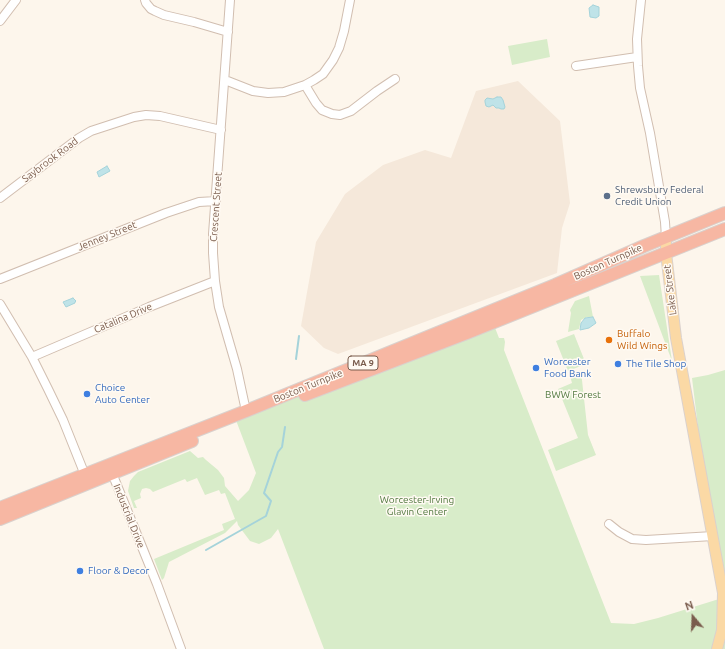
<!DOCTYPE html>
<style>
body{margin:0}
#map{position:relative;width:725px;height:649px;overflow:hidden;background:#fdf6ec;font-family:Ubuntu,sans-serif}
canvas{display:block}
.north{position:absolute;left:673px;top:597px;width:40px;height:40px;-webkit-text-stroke:3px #fffaf3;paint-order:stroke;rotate:341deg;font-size:11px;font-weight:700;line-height:16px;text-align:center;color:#7a5c4d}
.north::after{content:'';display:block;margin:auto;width:14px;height:18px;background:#7a5c4d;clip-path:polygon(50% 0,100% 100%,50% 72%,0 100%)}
</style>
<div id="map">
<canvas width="725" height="649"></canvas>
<div class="north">N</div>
</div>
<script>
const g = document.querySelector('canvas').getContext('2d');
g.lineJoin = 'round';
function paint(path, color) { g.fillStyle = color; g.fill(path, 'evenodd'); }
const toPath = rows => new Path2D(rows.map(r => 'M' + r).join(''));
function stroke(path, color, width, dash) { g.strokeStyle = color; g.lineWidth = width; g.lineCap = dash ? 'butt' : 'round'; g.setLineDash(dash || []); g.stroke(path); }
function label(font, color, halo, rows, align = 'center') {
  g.font = font + ' Ubuntu,sans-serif'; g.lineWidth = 3; g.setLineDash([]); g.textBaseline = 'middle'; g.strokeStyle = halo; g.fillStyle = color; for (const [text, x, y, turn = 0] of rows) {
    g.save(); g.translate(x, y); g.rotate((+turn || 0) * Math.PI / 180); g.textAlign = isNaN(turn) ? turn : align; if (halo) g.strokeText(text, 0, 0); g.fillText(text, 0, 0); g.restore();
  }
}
paint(toPath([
 [518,81,560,121,570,203,562,228,557,273,338,354,324,348,301,326,316,242,345,194,383,165,425,150,451,158,476,91]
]), '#f5e8da');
paint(toPath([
 [547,39,550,57,512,65,508,46],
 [659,275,672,361,640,276],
 [589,296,593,317,587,317,581,320,579,329,568,332,571,313,570,310,575,301],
 [490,315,499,338,504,338,505,342,504,350,611,623,634,624,658,618,719,599,692,378,708,375,725,370,725,649,324,649,278,529,271,538,259,544,250,541,238,525,237,521,225,533,169,562,164,578,162,580,154,559,224,530,222,524,235,519,225,493,221,494,219,490,205,495,197,478,187,482,185,479,153,492,150,489,146,488,142,489,140,494,141,498,134,501,137,508,134,508,128,491,130,481,134,476,138,472,190,451,198,458,203,457,206,460,218,470,224,478,225,486,238,501,249,490,256,473,234,415],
 [574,334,586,364,568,371,556,341],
 [581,371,588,435,596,455,556,471,548,450,578,438,558,389,572,383,570,376]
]), '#d8ecc9');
const water = toPath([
 [593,5,599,7,599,16,596,18,590,17,589,8,593,5],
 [497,97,501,97,503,100,505,107,504,109,501,109,499,108,496,108,493,105,489,107,486,106,485,102,485,100,487,98,493,99,497,97],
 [107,166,110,171,99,177,97,172,107,166],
 [73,298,76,301,75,302,75,303,66,307,63,302,73,298],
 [593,317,596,323,589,328,580,330,581,323,585,318,593,317]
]);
paint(water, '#bfe3e8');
stroke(water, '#a5d3da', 1);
stroke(toPath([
 [296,359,299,336],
 [206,550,266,516,271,501,264,493,278,452,282,447,285,427]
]), '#a5d3da', 2);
const minor = toPath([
 [145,0,146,3,151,9,155,11,164,15,194,22,228,32],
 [230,0,213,234,213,253,215,281,219,307,237,369,246,411],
 [641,0,637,39,638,66,640,88,650,133,665,222,666,238],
 [0,21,16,0],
 [576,66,637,57],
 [225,80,253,91,268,93,284,92,305,85,314,80,323,74,333,60,339,48,344,31,350,0],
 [305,85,316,103,322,110,332,114,340,115,351,111,377,91,395,79],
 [0,198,79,138,91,131,134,117,146,115,160,116,221,130],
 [0,279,166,213,199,202,216,201],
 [0,304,32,357,48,389,63,420,85,475],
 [32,357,149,307,215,281],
 [112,473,157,584,181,649],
 [609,524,619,532,632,539,646,540,713,536]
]);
const major = toPath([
 [666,238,666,253,676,338,723,593,722,630,717,649]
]);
const highway = toPath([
 [305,395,467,333,725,229],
 [0,508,246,411,555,285,644,246,725,213],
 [0,519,192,441]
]);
stroke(minor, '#d1beb0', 10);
stroke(major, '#dad1cd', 12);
stroke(highway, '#dad1cd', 14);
stroke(minor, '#fff', 8);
stroke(major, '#fbd9a5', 10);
stroke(highway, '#f7b7a3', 12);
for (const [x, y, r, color] of [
 [607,196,4,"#5c6f8a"],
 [609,340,4,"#e8710a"],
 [618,364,4,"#3f7fe0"],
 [536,368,4,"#3f7fe0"],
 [87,394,4,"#3f7fe0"],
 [80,571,4,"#3f7fe0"]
]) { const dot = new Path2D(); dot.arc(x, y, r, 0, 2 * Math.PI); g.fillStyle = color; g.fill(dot); stroke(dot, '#fffaf3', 1.5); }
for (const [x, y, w] of [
 [363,363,30]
]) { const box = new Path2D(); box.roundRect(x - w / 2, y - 7, w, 14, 3); g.fillStyle = '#fffaf3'; g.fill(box); stroke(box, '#7a5c4d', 1); }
label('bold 9px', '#7a5c4d', null, [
 ["MA 9",363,363]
]);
label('10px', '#7a5c4d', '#fffaf3', [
 ["Saybrook Road",50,160,-37],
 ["Crescent Street",216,207,-86],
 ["Jenney Street",107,236,-22],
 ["Boston Turnpike",608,262,-24],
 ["Lake Street",670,290,-97],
 ["Catalina Drive",123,318,-23],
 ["Boston Turnpike",308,386,-22],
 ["Industrial Drive",129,516,68]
]);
label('10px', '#4e5e75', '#fffaf3', [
 ["Shrewsbury Federal",615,190],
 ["Credit Union",615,202]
], 'left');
label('10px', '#c56008', '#fffaf3', [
 ["Buffalo",617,334],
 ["Wild Wings",617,346]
], 'left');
label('10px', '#366cbe', '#fffaf3', [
 ["Worcester",544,362],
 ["Food Bank",544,374],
 ["The Tile Shop",626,364],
 ["Choice",95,388],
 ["Auto Center",95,400],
 ["Floor & Decor",88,571]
], 'left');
label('10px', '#537a41', '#fffaf3', [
 ["BWW Forest",573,395],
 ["Worcester-Irving",417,500],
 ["Glavin Center",417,512]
]);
</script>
